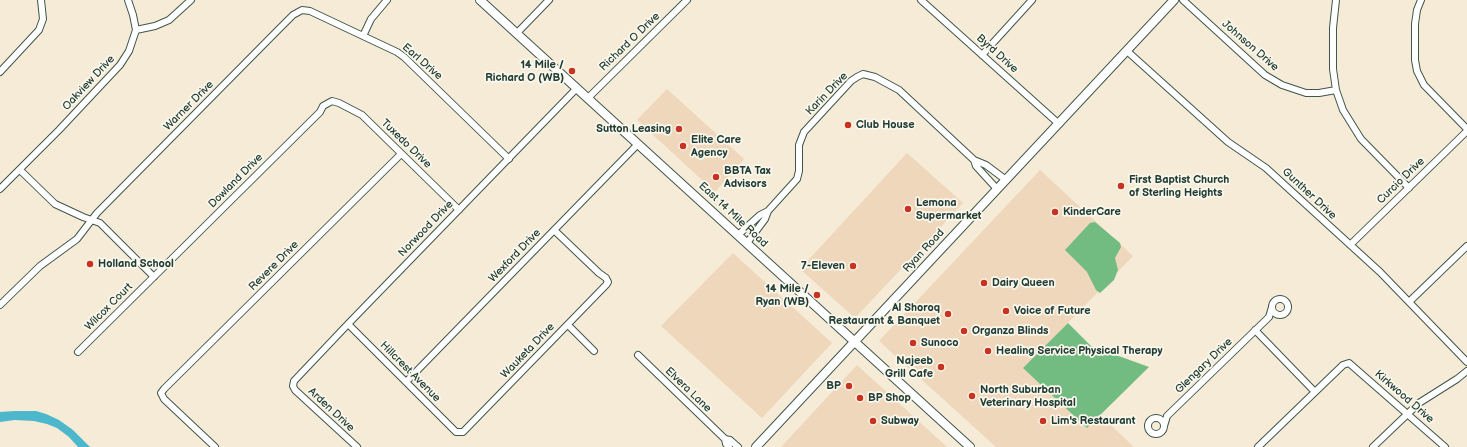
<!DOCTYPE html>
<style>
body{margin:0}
canvas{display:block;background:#f5ebd6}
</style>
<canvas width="1467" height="447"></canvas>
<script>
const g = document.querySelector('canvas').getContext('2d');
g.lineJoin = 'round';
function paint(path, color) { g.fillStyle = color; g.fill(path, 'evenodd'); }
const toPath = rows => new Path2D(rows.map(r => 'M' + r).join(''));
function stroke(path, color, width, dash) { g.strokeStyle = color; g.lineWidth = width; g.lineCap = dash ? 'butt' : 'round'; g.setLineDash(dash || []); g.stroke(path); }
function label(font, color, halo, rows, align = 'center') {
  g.font = font + ' "Balsamiq Sans",sans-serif'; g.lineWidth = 3.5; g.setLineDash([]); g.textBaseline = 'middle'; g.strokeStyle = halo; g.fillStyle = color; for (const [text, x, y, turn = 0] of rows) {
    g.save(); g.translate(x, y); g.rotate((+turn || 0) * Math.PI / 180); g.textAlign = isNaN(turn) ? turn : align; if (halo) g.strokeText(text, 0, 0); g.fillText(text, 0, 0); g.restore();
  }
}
paint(toPath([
 [667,89,744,159,715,192,637,120],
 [907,153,963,203,855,318,800,269],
 [1040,170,1133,256,1024,368,1087,428,1100,415,1134,447,996,447,879,341],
 [733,253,832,343,762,418,661,326],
 [857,365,947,447,781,447]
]), '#eed7bb');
paint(toPath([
 [1095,222,1120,243,1121,247,1115,258,1118,270,1114,280,1100,293,1096,290,1087,272,1065,250,1090,223],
 [1068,323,1091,346,1149,367,1087,428,1023,368]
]), '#72bc82');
paint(toPath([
 [15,411,36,411,46,414,59,420,73,430,90,447,78,447,69,437,57,428,47,424,34,421,15,420,0,422,0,412]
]), '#4db7cb');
const minor = toPath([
 [921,0,1059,124],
 [1183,0,1265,75,1282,85,1306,93,1319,93,1336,90],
 [1336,0,1333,28,1333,69,1336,90,1343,110,1361,139,1409,188],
 [1421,0,1417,10,1415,24,1415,60,1417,71,1424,85,1467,129],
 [136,30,155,26,169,20,191,0],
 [517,33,549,0],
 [363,36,371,19,387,0],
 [1127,51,1228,142,1266,168,1380,272,1467,362],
 [982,55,1032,0],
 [0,72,39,30,43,19,41,0],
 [588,98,687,0],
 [20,170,55,204,83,217,100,223,154,277],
 [0,189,59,130,120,65,129,51,136,30,133,15,128,0],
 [997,189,976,166,974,160,986,165,1006,180],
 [768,211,797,179,799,171,799,145,804,132,851,81,857,77,863,74,875,77,899,90,974,160],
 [738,235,760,215,768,211,765,219,747,243],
 [1350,245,1467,131],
 '1272 307a8 8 0 1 1 16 0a8 8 0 1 1-16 0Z',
 [1409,302,1467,246],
 [0,305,40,266,77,239,97,213,277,31,293,15,302,10,310,11,363,36,397,52,404,57,509,159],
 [348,324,456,432,463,432,606,285,608,282,606,278,599,273,554,230],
 [568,325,594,351],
 [1255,330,1315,392],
 [78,352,320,112,323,106,332,101,339,103,362,115,459,210],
 [638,355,725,439,726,444,729,447],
 [406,382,638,144],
 '1148 426a8 8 0 1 1 16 0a8 8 0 1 1-16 0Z',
 [1164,426,1167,416,1269,317,1272,307],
 [725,439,730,440,738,447],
 [215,447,164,399,161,393,164,389,401,154],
 [357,447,295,390,293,386,294,381,348,324,577,88],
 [1258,447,1343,365,1349,363,1445,447],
 [1373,447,1419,403,1457,379,1467,371]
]);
const major = toPath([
 [480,0,970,447],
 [756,447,1174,0]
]);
stroke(minor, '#3f574c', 8);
stroke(major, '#3f574c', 10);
stroke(minor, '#fff', 6);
stroke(major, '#fff', 8);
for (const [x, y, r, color] of [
 [572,71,4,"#c8321e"],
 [848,125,4,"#c8321e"],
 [679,129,4,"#c8321e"],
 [683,146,4,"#c8321e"],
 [716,177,4,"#c8321e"],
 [1121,186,4,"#c8321e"],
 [908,209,4,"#c8321e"],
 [1055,212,4,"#c8321e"],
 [90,264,4,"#c8321e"],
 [853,266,4,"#c8321e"],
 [984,283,4,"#c8321e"],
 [817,295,4,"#c8321e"],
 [1006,311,4,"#c8321e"],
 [948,314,4,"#c8321e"],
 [964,331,4,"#c8321e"],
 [913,343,4,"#c8321e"],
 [988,351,4,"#c8321e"],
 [941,367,4,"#c8321e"],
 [849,386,4,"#c8321e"],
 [972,396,4,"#c8321e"],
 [860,398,4,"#c8321e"],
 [873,421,4,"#c8321e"],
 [1043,421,4,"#c8321e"]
]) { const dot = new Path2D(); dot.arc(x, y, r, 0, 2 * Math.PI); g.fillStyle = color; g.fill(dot); stroke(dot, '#fbf7ec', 1.5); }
label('11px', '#1f3d34', '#fbf7ec', [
 ["Richard O Drive",630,42,-44],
 ["Johnson Drive",1250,46,41],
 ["Byrd Drive",997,54,42],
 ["Earl Drive",422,62,41],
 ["Oakview Drive",89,83,-47],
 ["Karin Drive",827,94,-46],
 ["Warner Drive",189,106,-45],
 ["Tuxedo Drive",406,144,44],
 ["Dowland Drive",236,181,-45],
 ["Curcio Drive",1401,181,-44],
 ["Gunther Drive",1309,194,43],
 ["East 14 Mile Road",733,215,43],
 ["Norwood Drive",426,229,-46],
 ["Ryan Road",924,251,-47],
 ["Wexford Drive",515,256,-46],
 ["Revere Drive",274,266,-45],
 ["Wilcox Court",109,307,-45],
 ["Wauketa Drive",528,351,-46],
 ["Glengary Drive",1204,366,-44],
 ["Hillcrest Avenue",410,372,45],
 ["Elvera Lane",688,390,44],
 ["Kirkwood Drive",1404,397,41],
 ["Arden Drive",331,410,43]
]);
label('bold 11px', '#1f3d34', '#fbf7ec', [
 ["14 Mile /",564,65,"right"],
 ["Richard O (WB)",564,78,"right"],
 ["Club House",856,125],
 ["Sutton Leasing",671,129,"right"],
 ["Elite Care",691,140],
 ["Agency",691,153],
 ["BBTA Tax",724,171],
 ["Advisors",724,184],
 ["First Baptist Church",1129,180],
 ["of Sterling Heights",1129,193],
 ["Lemona",916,203],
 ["Supermarket",916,216],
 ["KinderCare",1063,212],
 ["Holland School",98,264],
 ["7-Eleven",845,266,"right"],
 ["Dairy Queen",992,283],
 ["14 Mile /",809,289,"right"],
 ["Ryan (WB)",809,302,"right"],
 ["Al Shoroq",940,308,"right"],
 ["Restaurant & Banquet",940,321,"right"],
 ["Voice of Future",1014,311],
 ["Organza Blinds",972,331],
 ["Sunoco",921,343],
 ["Healing Service Physical Therapy",996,351],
 ["Najeeb",933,361,"right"],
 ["Grill Cafe",933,374,"right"],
 ["BP",841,386,"right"],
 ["North Suburban",980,390],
 ["Veterinary Hospital",980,403],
 ["BP Shop",868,398],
 ["Subway",881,421],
 ["Lim's Restaurant",1051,421]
], 'left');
</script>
